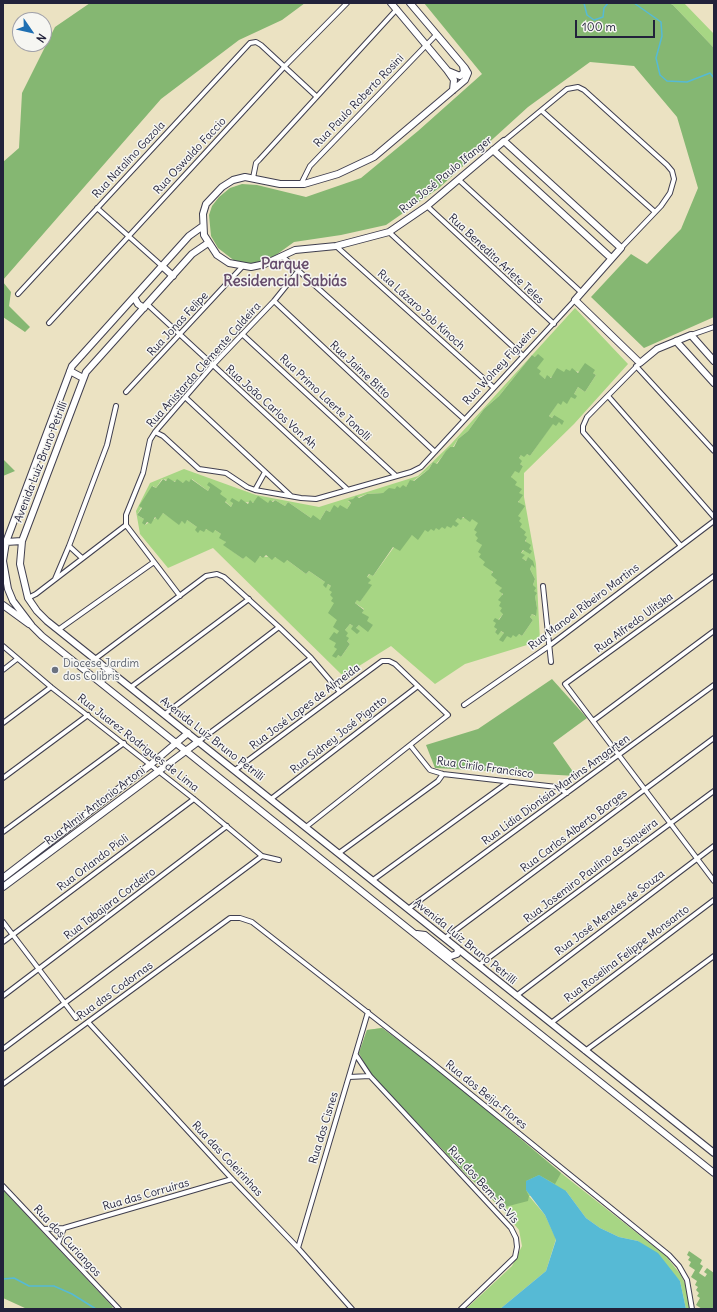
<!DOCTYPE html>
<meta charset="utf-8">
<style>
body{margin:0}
#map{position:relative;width:717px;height:1312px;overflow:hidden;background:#ebe2c2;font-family:Delius,sans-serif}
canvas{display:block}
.frame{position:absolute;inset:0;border:4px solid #22223b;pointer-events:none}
.north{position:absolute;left:12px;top:12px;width:40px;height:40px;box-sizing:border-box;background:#f6f6f2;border:1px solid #a1a1a9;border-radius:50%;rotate:124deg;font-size:11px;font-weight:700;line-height:16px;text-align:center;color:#22223b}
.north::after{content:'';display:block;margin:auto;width:14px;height:18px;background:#1f6fb2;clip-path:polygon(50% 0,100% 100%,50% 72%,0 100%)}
.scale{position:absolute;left:575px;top:20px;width:80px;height:18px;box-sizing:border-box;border:2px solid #22223b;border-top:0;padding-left:5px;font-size:12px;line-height:14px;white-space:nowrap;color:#22223b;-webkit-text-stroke:3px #f6f6f2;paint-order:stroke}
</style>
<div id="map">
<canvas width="717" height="1312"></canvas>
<div class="frame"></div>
<div class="north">N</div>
<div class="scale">100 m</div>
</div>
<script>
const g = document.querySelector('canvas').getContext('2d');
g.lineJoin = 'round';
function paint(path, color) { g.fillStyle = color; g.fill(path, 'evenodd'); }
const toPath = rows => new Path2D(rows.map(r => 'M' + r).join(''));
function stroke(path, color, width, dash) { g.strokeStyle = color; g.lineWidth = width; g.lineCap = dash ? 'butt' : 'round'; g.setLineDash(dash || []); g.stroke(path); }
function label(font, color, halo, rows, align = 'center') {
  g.font = font + ' Delius,sans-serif'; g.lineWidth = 3; g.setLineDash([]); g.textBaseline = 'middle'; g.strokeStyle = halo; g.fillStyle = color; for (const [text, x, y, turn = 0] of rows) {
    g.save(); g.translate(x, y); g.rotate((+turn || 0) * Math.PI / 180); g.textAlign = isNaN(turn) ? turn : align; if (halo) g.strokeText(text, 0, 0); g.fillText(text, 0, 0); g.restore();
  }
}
paint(toPath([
 [669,3,684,3,714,34,714,48,673,5],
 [575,308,628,364,574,424,524,473,524,497,536,564,540,641,465,664,435,684,391,646,343,676,213,548,168,568,140,534,136,511,150,483,184,469,256,495,319,507,418,476,451,444],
 [532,355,535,357,538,374,545,379,570,371,593,373,596,375,585,392,578,387,574,394,563,401,558,402,549,416,552,418,554,415,553,423,530,456,527,454,521,455,519,458,520,464,523,466,515,470,511,477,519,493,518,516,520,527,529,549,524,550,521,553,522,558,526,561,528,558,532,565,530,569,535,579,533,585,537,608,535,616,532,614,530,617,533,620,522,636,519,634,507,636,501,631,495,632,497,629,496,623,503,614,502,588,481,554,482,545,477,532,479,523,472,518,458,518,447,526,425,530,412,535,394,547,373,576,370,574,367,577,368,583,371,585,360,602,357,599,355,603,364,609,362,613,366,621,373,626,359,625,356,628,350,624,345,630,347,641,350,644,341,657,338,655,336,643,339,631,332,587,328,584,326,587,325,582,309,571,306,574,287,560,274,557,245,556,243,559,224,545,226,542,221,534,215,530,200,529,187,520,182,521,179,524,163,513,145,525,144,519,137,515,153,486,156,488,162,479,184,483,189,482,192,479,208,491,210,487,231,507,233,503,239,502,268,503,275,500,285,506,288,502,311,518,320,520,326,510,330,512,338,508,347,509,351,503,348,501,367,494,383,493,406,487,410,481,413,481,429,469,433,462,436,464,450,447,453,447,458,439,468,431,484,409,499,396],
 [382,1028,495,1117,561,1173,666,1256,681,1275,686,1286,690,1309,686,1309,680,1281,638,1241,619,1237,600,1228,586,1218,566,1191,529,1196,545,1215,556,1239,546,1271,500,1309,466,1309,512,1266,522,1246,519,1230,501,1208,465,1173,370,1073,359,1053,367,1030]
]), '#a7d684');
paint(toPath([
 [90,3,305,3,282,20,239,40,161,99,3,280,3,162,19,148,22,93,55,27],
 [424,3,669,3,673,5,714,48,714,317,644,348,591,297,631,254,647,264,681,229,698,188,677,117,634,66,590,62,528,107,439,188,386,225,341,235,294,242,276,255,265,261,255,264,236,262,218,248,211,236,209,215,212,206,219,197,230,188,242,184,257,185,306,197,361,178,418,131,482,74],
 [3,282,11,292,9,306,30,327,25,332,3,317],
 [538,354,544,359,537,368,541,371,539,374,545,379,547,375,551,378,557,368,564,372,566,369,570,371,572,368,578,373,585,363,595,370,593,373,596,375,585,392,578,387,574,394,577,396,575,399,571,397,567,404,563,401,561,405,558,403,549,416,552,418,554,415,564,421,562,425,559,422,556,426,553,424,530,456,527,454,524,457,521,455,519,458,522,461,520,464,523,466,519,473,515,471,511,477,517,482,515,485,522,489,519,493,523,495,518,502,525,506,518,516,521,518,519,521,522,524,520,527,526,532,524,535,527,537,525,541,531,545,529,549,532,551,530,554,523,550,521,553,525,555,522,558,526,561,528,557,533,561,535,568,532,565,530,569,535,579,533,585,536,588,534,591,537,593,535,596,537,608,536,616,532,614,530,617,533,620,522,636,519,634,516,637,513,635,511,638,507,636,503,642,499,640,504,633,501,631,498,635,495,632,497,629,494,627,496,623,493,621,495,618,499,620,503,614,500,611,502,608,499,606,501,602,498,600,503,594,499,591,502,588,495,583,497,580,491,575,493,572,483,565,485,562,479,557,481,554,478,552,482,545,476,541,478,538,475,535,477,532,474,530,478,523,472,519,470,522,463,517,461,520,458,518,455,521,459,524,456,527,453,525,451,528,447,526,445,529,442,527,439,530,436,528,434,531,431,529,428,532,425,530,418,540,412,535,400,551,393,547,373,576,369,574,367,577,371,580,368,583,372,585,360,602,357,600,355,603,364,610,362,613,369,617,367,621,373,625,368,632,359,625,356,628,360,631,357,634,351,629,353,626,350,624,345,630,348,633,346,636,349,638,347,641,350,644,341,657,338,655,336,658,332,656,337,649,334,647,336,643,329,639,334,632,337,634,339,631,333,627,337,620,328,613,334,603,331,601,333,598,330,595,332,592,329,590,331,586,328,584,326,588,323,585,325,582,309,571,306,574,287,560,284,563,275,557,272,560,266,555,263,558,260,556,255,563,246,556,243,559,223,545,226,542,219,538,221,534,215,530,213,533,206,529,204,532,200,530,198,533,195,530,197,527,187,520,185,524,182,521,179,525,163,513,158,520,155,517,151,524,147,522,145,525,142,523,144,519,137,515,142,508,139,506,152,486,156,488,163,479,166,481,168,478,175,482,177,479,183,483,186,480,189,482,191,479,208,491,210,487,207,485,209,482,222,491,220,494,227,499,225,502,231,507,233,503,230,501,232,498,239,502,241,499,248,504,250,500,253,503,258,496,268,503,270,500,273,502,275,500,285,506,288,502,311,518,313,515,320,520,326,510,330,512,334,505,338,508,340,505,347,509,351,503,348,500,353,499,356,496,359,498,367,494,383,493,389,488,395,489,397,486,400,488,403,485,406,487,410,480,414,481,429,469,433,462,437,464,446,451,450,447,454,447,458,439,468,431,484,409,499,396,532,355,535,357],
 [3,459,15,471,3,476],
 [552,679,587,718,553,743,576,776,435,768,426,745,478,729],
 [382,1028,430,1063,561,1173,555,1184,539,1175,526,1181,526,1190,529,1196,528,1201,501,1208,465,1173,370,1073,359,1053,367,1030],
 [3,1190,113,1307,111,1309,27,1309,3,1298],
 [689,1251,702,1260,700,1264,703,1266,699,1273,705,1277,707,1274,704,1272,707,1268,714,1273,714,1309,702,1309,696,1305,700,1298,697,1296,699,1293,696,1290,698,1287,695,1285,697,1281,691,1277,695,1270,689,1266,691,1262,688,1260,690,1257,687,1255]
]), '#85b772');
paint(toPath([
 [539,1175,566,1191,586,1218,600,1228,619,1237,638,1241,658,1253,680,1281,686,1309,500,1309,546,1271,556,1240,545,1215,526,1190,526,1181]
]), '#56bad5');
stroke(toPath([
 [584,3,587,15,594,20,603,17,604,8,608,3],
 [634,3,661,22,662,36,656,58,660,75,667,81,687,82,710,73,714,78],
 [3,1279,14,1278,29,1286,54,1286,72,1294,96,1309]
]), '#56bad5', 1.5);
const street = toPath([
 [542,111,655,212],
 [504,141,567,89,578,87,584,90,667,165,672,171,674,179,670,193,661,206,621,248],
 [253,178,256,163,259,160,397,9],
 [459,180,582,293],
 [301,184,310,166,436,35],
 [427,206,554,324],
 [97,208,162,266],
 [389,232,523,356],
 [336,246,493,387],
 [282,256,464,419],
 [18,294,250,43,256,42,261,45,316,96],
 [274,301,435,452],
 [147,304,347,489],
 [49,323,285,66,347,3],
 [242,334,395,475],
 [691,335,714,327],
 [640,363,587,417,583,426,583,432,681,546],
 [636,366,714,451],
 [126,392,242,267],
 [608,396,714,517],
 [185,397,291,496],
 [155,432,163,436,199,469,226,473,247,487,255,490,301,498,316,499,411,472,421,467,575,300],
 [255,490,265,472],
 [126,525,126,515,143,473,150,440,155,432,212,366,274,301,299,270],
 [126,525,180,596],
 [82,558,69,546,107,445,116,406],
 [714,576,565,684,714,881],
 [55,579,69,546],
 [543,586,551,662],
 [28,598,36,594,126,525],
 [58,630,154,562],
 [3,646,51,687,194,799,262,856,279,860],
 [95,659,206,576,217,574,224,577,279,627,311,658,340,692],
 [3,670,17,659],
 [131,687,249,599],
 [464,705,549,646,714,521],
 [165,714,279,627],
 [593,721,714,631],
 [3,723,51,687],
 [199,741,311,658],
 [410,745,430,770,443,774,557,787,567,793],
 [235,770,382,661,389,661,395,664,448,715,306,827],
 [3,778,88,715],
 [271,799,418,686],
 [3,832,124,743],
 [339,853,438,781,443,774],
 [373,880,507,783,507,781],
 [408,909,714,685],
 [3,922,76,1018],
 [445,938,714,738],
 [3,942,194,799],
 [479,965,714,791],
 [3,996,227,826],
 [516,996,714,846],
 [88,1022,232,1179,298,1248,352,1309],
 [551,1023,714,900],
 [3,1049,262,856],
 [585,1051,714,956],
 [356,1055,370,1076,511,1228,516,1238,517,1247,515,1257,461,1309],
 [349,1077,370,1076],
 [3,1084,230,918,240,918,252,922,431,1062,669,1255,679,1266,687,1280,692,1309],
 [3,1186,119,1309],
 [44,1229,64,1228,232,1179],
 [58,1244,64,1228],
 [298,1248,368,1012]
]);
const secondary = toPath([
 [391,3,447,70,454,80,453,90],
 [410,3,465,68,468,73,465,80,374,157,338,174,304,184,280,184,245,177,233,180,222,187,206,204,203,214,204,235,217,255,229,263,251,267,265,264,295,250,336,246,389,232,427,206,504,141,621,248,575,300,640,363,657,349,691,335,714,361],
 [448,71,460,76,464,72,463,66],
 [493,150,611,258],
 [208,243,192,254,86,372,22,541,20,564,28,598,37,611,47,621,714,1153],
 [162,266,173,276],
 [134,297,138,304,144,308],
 [676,341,714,383],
 [70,371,83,378],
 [4,544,6,542,22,541],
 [3,561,8,589,13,601,32,626,42,636,714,1173],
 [3,561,6,542,72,366,189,236,203,226],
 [3,605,29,624],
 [100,682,110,671],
 [3,878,150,765,188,733],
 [3,887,199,741],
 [417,934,425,935,451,956,457,954,458,949]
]);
stroke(street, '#403f4f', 6);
stroke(secondary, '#403f4f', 8);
stroke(street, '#fff', 4);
stroke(secondary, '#fff', 6);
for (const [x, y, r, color] of [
 [55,670,4,"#6b7280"]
]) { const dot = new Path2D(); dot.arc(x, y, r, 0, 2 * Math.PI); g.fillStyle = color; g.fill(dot); stroke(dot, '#f6f6f2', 1.5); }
label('11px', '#22223b', '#f6f6f2', [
 ["Rua Paulo Roberto Rosini",359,101,-46],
 ["Rua Oswaldo Faccio",190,156,-47],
 ["Rua Natalino Gazola",129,160,-47],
 ["Rua José Paulo Ifanger",446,175,-39],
 ["Rua Benedita Arlete Teles",496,259,43],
 ["Rua Lázaro Job Kinoch",421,310,42],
 ["Rua Jonas Felipe",178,324,-47],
 ["Rua Anistarda Clemente Caldeira",204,365,-48],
 ["Rua Wolney Figueira",500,366,-47],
 ["Rua Jaime Bitto",360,370,43],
 ["Rua Primo Laerte Tonolli",325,398,43],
 ["Rua João Carlos Von Ah",271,407,42],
 ["Avenida Luiz Bruno Petrilli",41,462,-69],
 ["Rua Manoel Ribeiro Martins",584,607,-37],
 ["Rua Alfredo Ulitska",634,623,-36],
 ["Rua José Lopes de Almeida",305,707,-37],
 ["Rua Sidney José Pigatto",339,735,-38],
 ["Avenida Luiz Bruno Petrilli",212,739,38],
 ["Rua Juarez Rodrigues de Lima",138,743,38],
 ["Rua Cirilo Francisco",485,768,8],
 ["Rua Lídia Dionísia Martins Amgarten",556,790,-36],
 ["Rua Almir Antonio Artoni",95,806,-37],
 ["Rua Carlos Alberto Borges",574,831,-37],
 ["Rua Orlando Pioli",93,863,-37],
 ["Rua Josemiro Paulino de Siqueira",591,871,-37],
 ["Rua Tabajara Cordeiro",110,904,-37],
 ["Rua José Mendes de Souza",610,913,-37],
 ["Avenida Luiz Bruno Petrilli",465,942,39],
 ["Rua Roselina Felippe Monsanto",627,954,-37],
 ["Rua das Codornas",115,991,-36],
 ["Rua dos Beija-Flores",486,1095,39],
 ["Rua dos Cisnes",324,1128,-73],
 ["Rua das Coleirinhas",227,1159,47],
 ["Rua dos Bem-Te-Vis",483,1185,48],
 ["Rua das Corruíras",146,1195,-16],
 ["Rua dos Curiangos",67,1241,47]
]);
label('11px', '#5b616d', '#f6f6f2', [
 ["Diocese Jardim",63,664],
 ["dos Colibris",63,677]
], 'left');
label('bold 15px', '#664d6b', '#f6f6f2', [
 ["Parque",285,265],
 ["Residencial Sabiás",285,282]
]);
</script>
